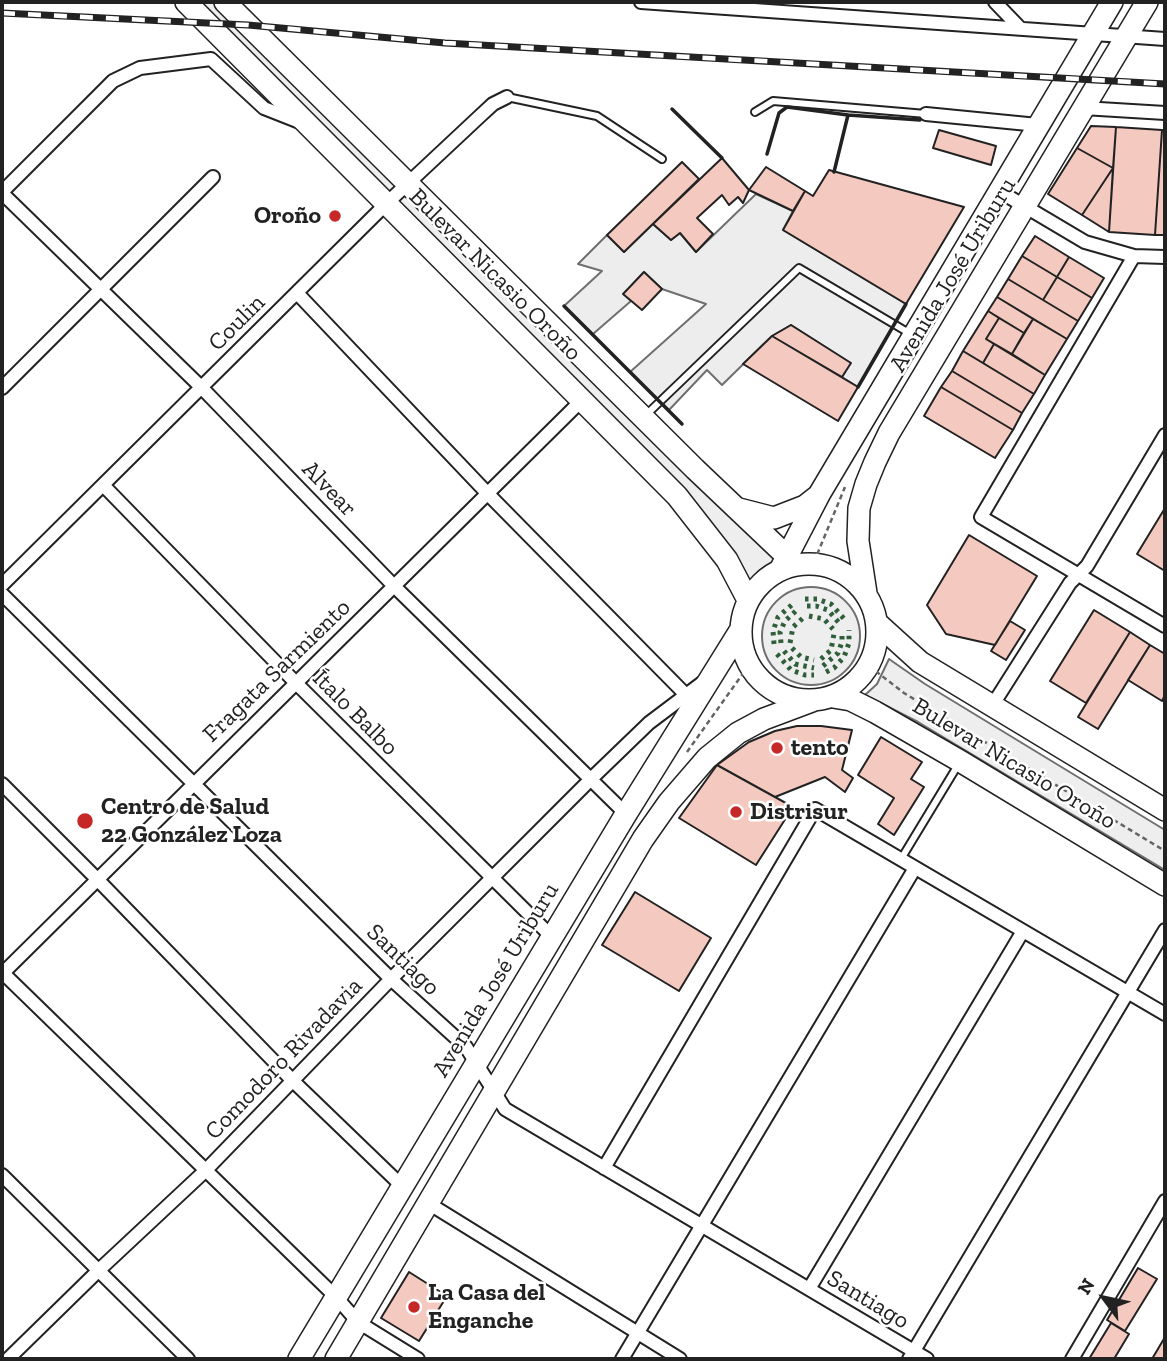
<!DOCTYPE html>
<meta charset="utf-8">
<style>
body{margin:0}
#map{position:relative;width:1167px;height:1361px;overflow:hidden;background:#fff;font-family:"Zilla Slab",serif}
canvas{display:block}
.frame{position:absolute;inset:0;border:4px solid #222;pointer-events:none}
.north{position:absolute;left:1069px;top:1263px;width:70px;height:70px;-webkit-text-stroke:5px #fff;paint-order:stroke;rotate:303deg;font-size:19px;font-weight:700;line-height:28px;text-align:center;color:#222}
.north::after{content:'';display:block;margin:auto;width:24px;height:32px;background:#222;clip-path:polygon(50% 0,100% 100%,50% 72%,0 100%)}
</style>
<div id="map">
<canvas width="1167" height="1361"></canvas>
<div class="frame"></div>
<div class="north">N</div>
</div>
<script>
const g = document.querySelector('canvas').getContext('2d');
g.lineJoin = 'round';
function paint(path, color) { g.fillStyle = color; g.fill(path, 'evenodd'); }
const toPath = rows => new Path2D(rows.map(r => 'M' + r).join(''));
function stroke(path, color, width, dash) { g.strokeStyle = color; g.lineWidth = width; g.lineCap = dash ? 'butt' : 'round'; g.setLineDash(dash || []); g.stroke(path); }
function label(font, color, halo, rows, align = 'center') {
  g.font = font + ' "Zilla Slab",serif'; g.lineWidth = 5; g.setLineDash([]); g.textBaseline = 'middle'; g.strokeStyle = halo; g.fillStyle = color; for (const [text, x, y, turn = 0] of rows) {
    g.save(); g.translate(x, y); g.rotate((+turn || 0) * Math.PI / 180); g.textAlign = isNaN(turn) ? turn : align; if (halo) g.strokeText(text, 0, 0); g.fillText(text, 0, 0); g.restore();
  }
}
const green = toPath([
 [186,2,225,2,787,556,780,570,765,579,748,600,727,560,186,2],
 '762 636a49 49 0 1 1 98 0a49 49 0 1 1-98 0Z',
 [889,659,925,684,1165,830,1165,870,918,722,865,695,877,684,889,659]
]);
paint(green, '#eee');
stroke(green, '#6f6f6f', 2);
const parking = toPath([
 [756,194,793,211,783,230,906,304,858,387,842,377,850,363,791,325,772,336,722,385,707,370,669,410,630,372,706,304,662,289,644,272,624,294,631,301,593,334,564,306,602,271,578,264,607,235,624,252,653,224,671,240,680,233,696,252,756,194]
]);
paint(parking, '#ededed');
stroke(parking, '#6f6f6f', 2);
const building = toPath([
 [1091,126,1116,127,1113,168,1077,148,1091,126],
 [1116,127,1162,130,1155,235,1109,232,1116,127],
 [939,130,996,146,991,165,933,148,939,130],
 [1162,130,1165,130,1165,235,1155,235,1162,130],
 [1077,148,1113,168,1082,215,1048,194,1077,148],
 [722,158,749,190,743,203,738,197,729,205,722,195,697,218,713,234,696,252,680,233,671,240,653,224,722,158],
 [682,162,699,179,624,252,607,235,682,162],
 [766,167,805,191,793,211,749,190,766,167],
 [1113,168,1109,232,1082,215,1113,168],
 [829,170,964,207,906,304,783,230,805,191,813,196,829,170],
 [1035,236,1069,257,1057,277,1022,256,1035,236],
 [1022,256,1057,277,1043,300,1008,279,1022,256],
 [1069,257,1104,278,1092,298,1057,277,1069,257],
 [644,272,662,289,642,310,623,294,644,272],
 [1057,277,1092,298,1078,321,1043,300,1057,277],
 [1008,279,1078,321,1067,339,997,297,1008,279],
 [997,297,1033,319,1024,333,988,311,997,297],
 [988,311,999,318,986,339,994,344,983,363,963,351,988,311],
 [999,318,1024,333,1012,354,986,339,999,318],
 [1033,319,1067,339,1045,375,1012,354,1033,319],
 [791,325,851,363,842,377,772,336,791,325],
 [772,336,858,387,838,421,743,364,772,336],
 [994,344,1045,375,1034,394,983,363,994,344],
 [963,351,1034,394,1022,413,952,371,963,351],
 [952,371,1022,413,1013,430,941,387,952,371],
 [941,387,1013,430,995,458,924,416,941,387],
 [1165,508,1165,571,1137,554,1165,508],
 [969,535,1037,576,995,645,946,634,927,605,969,535],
 [1094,610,1130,632,1086,703,1050,681,1094,610],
 [1010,621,1025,630,1006,660,991,651,1010,621],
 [1130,632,1150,645,1098,729,1078,717,1130,632],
 [1150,645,1165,654,1165,695,1162,701,1128,680,1150,645],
 [797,726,821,726,852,730,842,770,853,778,845,792,825,777,775,797,717,765,749,742,775,731,797,726],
 [881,737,922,762,911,779,924,787,894,835,878,824,894,798,858,775,881,737],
 [717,765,793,807,756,865,679,818,717,765],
 [635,892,711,938,679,991,602,945,635,892],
 [1138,1268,1157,1279,1125,1331,1107,1320,1138,1268],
 [409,1272,447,1296,419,1341,381,1318,409,1272],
 [1111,1323,1129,1334,1114,1359,1089,1359,1111,1323],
 [1165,1337,1165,1359,1152,1359,1165,1337]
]);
paint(building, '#f3c9c0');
stroke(building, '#222', 2);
const lane = toPath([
 [507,97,597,116,662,159],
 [755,112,773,101,926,114],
 [647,414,799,268,909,333],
 [901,859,958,765]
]);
const street = toPath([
 [641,2,1165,39],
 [995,2,1020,28],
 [1083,108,1165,113],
 [926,114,1038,125],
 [999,191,1085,242,1134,256,1165,257],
 [2,192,113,81,140,68,211,59,264,108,297,121],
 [2,193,201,387,394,586,626,814],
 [1134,256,981,517,1165,626],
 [297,293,488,494,691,700],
 [2,388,213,177],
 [103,485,295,682,552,937],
 [2,585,387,203,480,116,493,104,507,97],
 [2,594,391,979,466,1047,505,1109,927,1359],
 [992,706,1070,583,1087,566,1165,435],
 [2,784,97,879,293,1081,403,1187],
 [2,972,336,1297,358,1322,418,1359],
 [2,974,582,400],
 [604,1168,815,809,1165,1014],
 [2,1175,188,1359],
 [428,1203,680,1359],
 [809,1289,1023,931],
 [8,1359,99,1270,205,1171,391,979,592,778,649,723,702,683],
 [622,1359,915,868],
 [909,1359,1165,930],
 [1072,1359,1165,1201]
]);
const primary = toPath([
 [186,2,677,496,727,560,748,600],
 [225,2,695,469,796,565],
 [739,509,774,518,805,506,819,495],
 '741 632a68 68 0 1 1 136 0a68 68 0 1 1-136 0Z',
 [780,570,820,493,1112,2],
 [866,593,858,541,859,508,866,484,875,462,889,433,1147,2],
 [877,623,920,662,1165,810],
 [833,697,851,700,875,712,960,761,1165,885],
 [299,1359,626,814,741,629],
 [336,1359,643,839,669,802,707,758,738,733,764,719,812,701]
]);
stroke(lane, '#222', 10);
stroke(street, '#222', 16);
stroke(primary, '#222', 24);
stroke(toPath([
 [814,562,845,487],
 [869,666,904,693,1165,851],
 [687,752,749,665]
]), '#646464', 2.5, [5, 3.5]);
stroke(lane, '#fff', 6);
stroke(street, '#fff', 12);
stroke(primary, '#fff', 21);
const rail = toPath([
 [2,13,248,25,445,43,1165,84]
]);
stroke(rail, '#222', 7);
stroke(rail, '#fff', 4.5, [13]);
stroke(toPath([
 [805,599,817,599,831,604,846,621],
 [807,606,816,606,828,610,840,624],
 [809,616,824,619,833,629],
 [781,643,780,632,785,621,798,609],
 [790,643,793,627,803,618],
 [774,644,773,631,778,617,795,602],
 [792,648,801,657,814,660],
 [784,651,795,664,814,668],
 [777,654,791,670,805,675,814,675],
 [821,659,831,650,834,634],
 [823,666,838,653,842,642,842,631],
 [826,672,834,668,844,657,849,643,849,630]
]), '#2f5e38', 5, [3.5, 5]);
stroke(toPath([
 [672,109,722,158],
 [767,154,779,113,787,107,848,115,920,120],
 [834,172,848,115],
 [564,306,682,424],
 [858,387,906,304]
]), '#222', 3.5);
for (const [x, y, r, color] of [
 [335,216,7,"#c62828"],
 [777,748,7,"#c62828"],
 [736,812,7,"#c62828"],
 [85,821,9,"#c62828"],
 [414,1307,7,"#c62828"]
]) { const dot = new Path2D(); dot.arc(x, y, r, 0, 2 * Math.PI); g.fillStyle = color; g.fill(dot); stroke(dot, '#fff', 2.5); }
label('bold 24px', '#222', '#fff', [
 ["Oroño",321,216,"right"],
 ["tento",791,748],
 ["Centro de Salud",101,807],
 ["22 González Loza",101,835],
 ["Distrisur",750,812],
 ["La Casa del",428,1293],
 ["Enganche",428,1321]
], 'left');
label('24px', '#222', '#fff', [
 ["Bulevar Nicasio Oroño",495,275,45],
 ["Avenida José Uriburu",953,275,-59],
 ["Coulin",237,323,-45],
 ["Alvear",329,489,46],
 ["Fragata Sarmiento",277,671,-44],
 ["Ítalo Balbo",355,713,45],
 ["Bulevar Nicasio Oroño",1014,764,31],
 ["Santiago",403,960,44],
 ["Avenida José Uriburu",496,980,-59],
 ["Comodoro Rivadavia",284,1059,-46],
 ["Santiago",868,1300,31]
]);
</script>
